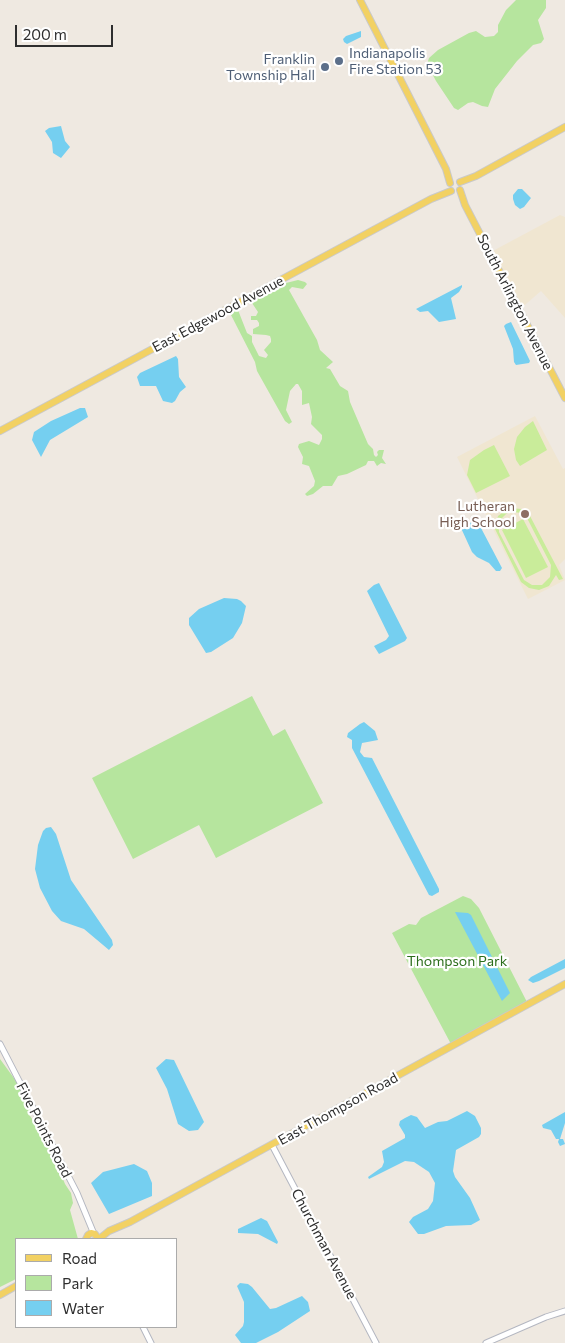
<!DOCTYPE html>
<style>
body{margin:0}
#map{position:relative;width:565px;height:1343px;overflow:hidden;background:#efe9e1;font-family:Commissioner,sans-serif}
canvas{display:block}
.legend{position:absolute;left:15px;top:1238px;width:162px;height:90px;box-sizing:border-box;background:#fff;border:1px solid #ababab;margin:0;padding:6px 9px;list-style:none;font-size:15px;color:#2e2e2e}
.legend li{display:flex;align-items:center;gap:10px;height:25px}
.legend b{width:25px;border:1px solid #ababab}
.scale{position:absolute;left:15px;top:25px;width:98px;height:22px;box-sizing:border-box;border:2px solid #2e2e2e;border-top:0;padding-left:6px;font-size:15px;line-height:18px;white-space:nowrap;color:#2e2e2e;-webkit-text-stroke:4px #fff;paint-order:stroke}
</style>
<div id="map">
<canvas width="565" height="1343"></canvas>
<ul class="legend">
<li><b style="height:6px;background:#f2d163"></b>Road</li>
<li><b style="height:14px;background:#b6e59e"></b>Park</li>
<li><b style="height:14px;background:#75cff0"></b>Water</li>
</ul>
<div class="scale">200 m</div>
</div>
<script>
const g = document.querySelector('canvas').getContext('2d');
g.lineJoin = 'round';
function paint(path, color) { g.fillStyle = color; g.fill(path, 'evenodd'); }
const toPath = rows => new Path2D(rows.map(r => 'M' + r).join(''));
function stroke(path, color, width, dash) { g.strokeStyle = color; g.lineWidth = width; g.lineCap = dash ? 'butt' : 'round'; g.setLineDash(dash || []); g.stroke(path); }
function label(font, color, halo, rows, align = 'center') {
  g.font = font + ' Commissioner,sans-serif'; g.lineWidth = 4.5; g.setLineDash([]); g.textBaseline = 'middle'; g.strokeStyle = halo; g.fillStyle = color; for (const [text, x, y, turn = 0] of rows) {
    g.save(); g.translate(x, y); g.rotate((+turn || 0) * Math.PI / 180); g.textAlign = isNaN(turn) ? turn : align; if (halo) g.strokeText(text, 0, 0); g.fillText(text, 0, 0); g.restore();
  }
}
paint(toPath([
 [560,215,565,217,565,318,541,291,519,310,489,253],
 [535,416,563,469,565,468,565,559,559,565,565,580,528,599,457,457]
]), '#f0e6d1');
paint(toPath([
 [516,0,546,0,546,8,538,20,544,39,541,43,533,45,517,61,495,89,488,107,482,106,473,102,468,103,458,110,454,108,436,81,427,64,429,58,438,50,469,33,476,31,485,37,494,36,498,32,498,25,506,10],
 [298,280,305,282,307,284,303,289,292,287,289,290,317,340,320,350,333,362,326,368,330,369,340,386,348,391,350,402,368,444,373,449,374,455,376,457,378,455,377,452,379,450,384,450,382,458,386,464,381,463,377,466,374,461,368,461,366,465,347,474,338,476,332,486,323,486,313,494,307,496,305,494,314,486,315,481,309,466,302,464,303,457,298,447,299,444,309,441,319,445,322,439,322,435,311,424,312,417,309,403,302,405,302,391,298,384,296,384,290,391,286,410,292,422,289,424,285,421,257,371,255,362,231,315,233,310,238,310,247,333,252,336,252,342,259,356,266,358,268,355,264,350,271,342,271,339,270,336,266,335,253,334,253,329,259,326,259,323,257,320,251,320,251,316,256,316,258,312,252,303,252,301,260,293,270,292,282,284],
 [252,696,273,736,285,729,323,803,216,858,199,825,133,859,92,778],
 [463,896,471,899,479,908,528,1004,452,1046,392,933,409,924,416,925,421,918],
 [0,1059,19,1085,29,1107,30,1116,46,1139,51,1155,59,1169,65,1184,71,1193,73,1203,70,1210,78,1239,16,1239,16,1279,0,1287]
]), '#b6e59e');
paint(toPath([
 [533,421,547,450,520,466,516,460,514,449,517,437,525,427],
 [494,445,510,476,476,493,467,475,470,460,484,450],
 [509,508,522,509,530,516,563,579,559,580,556,575,549,586,539,590,529,588,521,582,495,529,498,516],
 [514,512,521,513,527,518,551,565,550,577,542,585,532,585,524,580,499,532,499,524,502,518,507,513],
 [523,519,548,567,526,578,502,530]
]), '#c9ec9a');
paint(toPath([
 [361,31,361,37,347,44,344,42,343,39,346,36],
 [61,126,65,141,70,147,61,158,53,153,52,142,45,131,49,128],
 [518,189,522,189,531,198,524,207,520,209,515,205,513,199,513,195],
 [462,285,462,287,459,292,451,298,456,319,439,322,428,311,420,312,416,309],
 [511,322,530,361,529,363,516,365,514,362,513,349,504,326,506,324],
 [176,356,178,359,179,377,186,387,180,392,175,401,172,403,163,401,156,386,140,386,137,377,140,373],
 [80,408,85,408,88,417,50,440,41,457,32,440,34,432,51,421],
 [472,522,475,522,481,528,502,568,500,571,496,571,489,563,477,557,472,552,461,528],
 [379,583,407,638,405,641,379,654,374,646,386,640,389,636,367,591,374,585],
 [224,598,237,599,241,601,246,606,242,623,233,638,211,652,206,653,189,625,189,618,199,609],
 [364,722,375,731,378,740,362,743,360,752,364,757,372,758,439,889,439,892,432,896,429,895,352,748,352,740,347,737,348,733,360,724],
 [51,827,56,834,71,880,112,940,113,945,109,950,84,929,61,921,52,911,40,888,35,869,38,845,43,831,46,828],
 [455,912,468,913,471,915,510,993,502,1001],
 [565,959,565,968,539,981,533,983,528,980,531,977],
 [166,1059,174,1060,204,1122,198,1130,189,1131,178,1124,167,1089,156,1068],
 [467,1111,475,1116,481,1128,481,1134,479,1137,456,1150,453,1171,455,1177,470,1198,480,1220,471,1225,446,1226,424,1234,418,1234,409,1222,413,1217,428,1209,433,1201,435,1183,429,1172,414,1162,405,1161,369,1179,368,1177,382,1167,384,1162,382,1151,405,1138,405,1135,399,1125,400,1121,405,1118,411,1115,417,1117,425,1128,438,1122,447,1121],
 [565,1112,565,1123,560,1139,563,1139,565,1144,560,1146,558,1142,559,1139,556,1139,551,1130,543,1128,542,1125],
 [134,1164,147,1171,152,1183,152,1196,109,1214,91,1183,103,1172],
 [261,1218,267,1221,278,1242,277,1244,258,1234,238,1233,238,1229],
 [240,1283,248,1284,252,1287,270,1309,276,1308,302,1296,308,1302,310,1311,278,1332,256,1343,241,1343,235,1335,243,1326,244,1322,244,1302,237,1286]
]), '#75cff0');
const minor = toPath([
 [0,1044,77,1193,94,1234],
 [272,1145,376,1343],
 [143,1327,151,1343],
 [486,1343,546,1317,565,1311]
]);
const major = toPath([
 [360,0,446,169,450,183],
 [460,182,476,176,565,127],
 [460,190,465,205,565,398],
 [0,431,431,199,451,191],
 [86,1239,88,1235,91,1233,95,1234,98,1239],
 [99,1239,109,1231,130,1222,565,984],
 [0,1295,16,1286]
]);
stroke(minor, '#b4b7c1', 7);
stroke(major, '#c9c9c9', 8);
stroke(minor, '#fff', 5);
stroke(major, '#f2d163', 6);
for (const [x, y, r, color] of [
 [339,61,5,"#5c6f8a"],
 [325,67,5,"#5c6f8a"],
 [525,514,5,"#8d6e63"]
]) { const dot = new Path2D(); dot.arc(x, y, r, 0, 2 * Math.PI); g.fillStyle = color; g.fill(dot); stroke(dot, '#fff', 2); }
label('14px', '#4e5e75', '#fff', [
 ["Indianapolis",349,53],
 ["Fire Station 53",349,69],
 ["Franklin",315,59,"right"],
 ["Township Hall",315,75,"right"]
], 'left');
label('14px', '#2e2e2e', '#fff', [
 ["South Arlington Avenue",515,302,63],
 ["East Edgewood Avenue",218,314,-28],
 ["East Thompson Road",338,1109,-29],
 ["Five Points Road",44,1130,63],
 ["Churchman Avenue",324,1244,62]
]);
label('14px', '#785e54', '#fff', [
 ["Lutheran",515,506],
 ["High School",515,522]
], 'right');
label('14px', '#2c6e1b', '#fff', [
 ["Thompson Park",457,961]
]);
</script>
